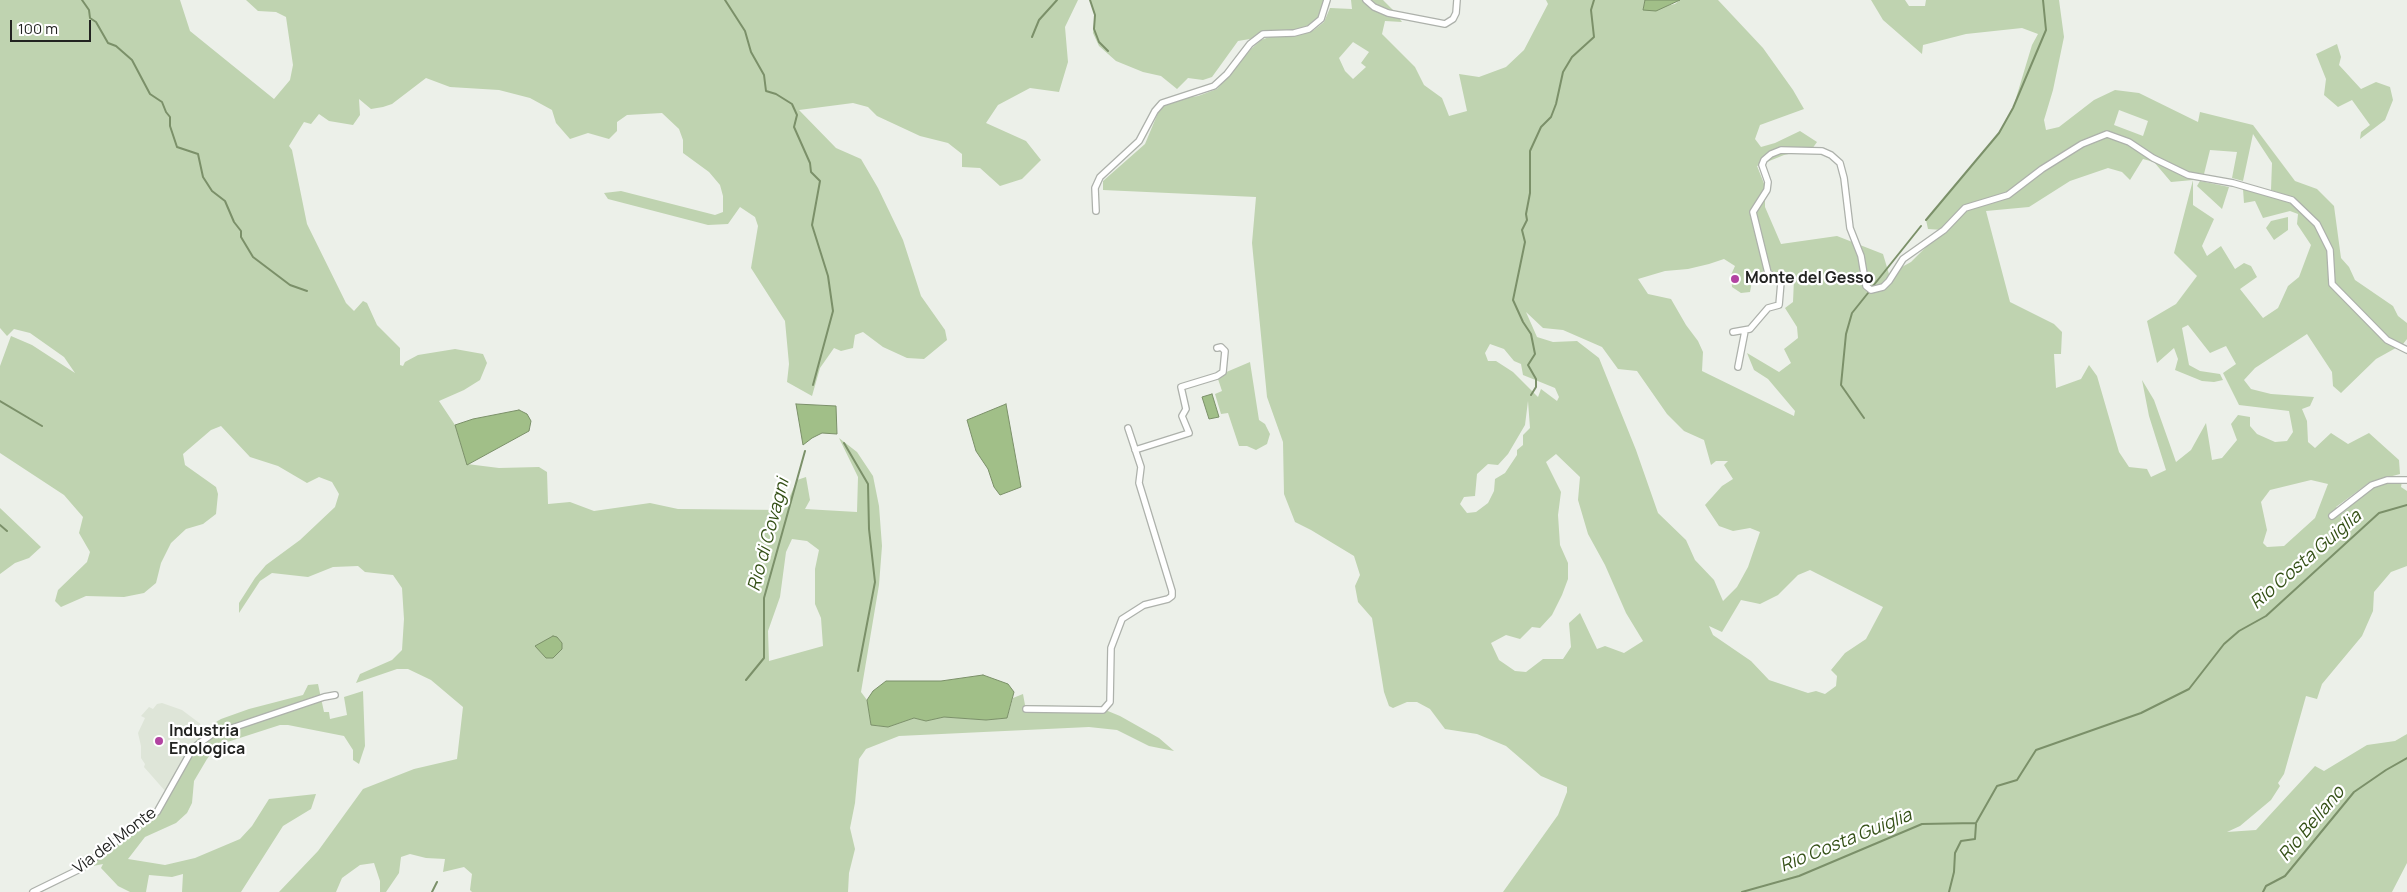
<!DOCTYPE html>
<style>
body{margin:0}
#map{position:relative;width:2407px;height:892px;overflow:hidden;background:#ecf0e9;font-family:Manrope,sans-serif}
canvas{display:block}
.scale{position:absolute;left:10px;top:20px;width:81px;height:22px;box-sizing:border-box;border:2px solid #222321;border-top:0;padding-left:6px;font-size:15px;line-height:18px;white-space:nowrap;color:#222321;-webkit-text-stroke:4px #fff;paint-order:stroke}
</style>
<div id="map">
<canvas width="2407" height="892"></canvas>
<div class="scale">100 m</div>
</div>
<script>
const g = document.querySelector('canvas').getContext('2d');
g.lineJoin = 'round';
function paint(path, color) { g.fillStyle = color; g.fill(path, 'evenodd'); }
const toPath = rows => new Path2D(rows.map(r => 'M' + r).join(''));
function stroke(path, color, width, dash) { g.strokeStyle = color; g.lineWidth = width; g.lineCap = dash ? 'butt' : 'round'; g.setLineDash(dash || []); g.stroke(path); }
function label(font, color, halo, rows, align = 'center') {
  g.font = font + ' Manrope,sans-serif'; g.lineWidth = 4.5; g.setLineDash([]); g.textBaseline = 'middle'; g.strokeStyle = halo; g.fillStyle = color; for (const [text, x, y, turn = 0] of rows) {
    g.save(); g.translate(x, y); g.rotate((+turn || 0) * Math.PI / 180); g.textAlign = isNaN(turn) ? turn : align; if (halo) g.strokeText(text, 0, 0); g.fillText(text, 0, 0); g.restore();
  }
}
paint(toPath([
 [162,703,182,710,206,728,192,746,166,792,144,767,145,764,141,758,141,746,138,733,145,718,141,716,149,707,153,709,157,704]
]), '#dee5d8');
paint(toPath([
 [0,0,180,0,190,31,274,99,290,80,293,65,286,17,276,12,258,11,246,0,1078,0,1065,27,1068,62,1059,92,1030,88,998,105,986,123,1026,141,1041,160,1022,179,1000,186,980,168,962,167,962,154,948,143,920,136,877,116,868,107,853,103,799,110,836,148,861,159,878,188,903,240,921,296,945,330,947,340,924,359,907,358,883,347,863,332,855,335,853,348,841,351,834,348,820,368,812,396,787,382,789,364,785,321,751,268,758,226,755,217,740,207,728,224,708,225,608,199,604,193,621,191,715,215,723,212,723,196,720,185,709,172,683,153,683,140,679,129,662,113,627,115,617,122,617,131,609,139,588,133,570,139,556,123,552,110,530,98,499,90,450,87,426,78,392,104,383,107,371,109,359,99,360,115,353,125,329,121,319,114,311,124,304,122,289,146,292,150,307,224,346,303,354,311,363,301,367,303,377,325,400,348,400,365,403,366,405,362,418,355,455,349,483,354,487,363,480,380,464,390,439,401,455,425,467,464,499,468,539,467,547,472,548,504,570,502,594,511,650,503,678,509,784,510,797,480,806,477,810,500,805,509,857,512,858,477,839,438,857,452,873,476,879,506,882,546,879,585,861,692,867,700,871,725,888,727,914,718,926,721,944,717,986,720,1007,718,1013,698,1023,694,1025,705,1098,707,1120,716,1159,738,1174,751,1149,746,1117,730,1089,727,899,736,866,749,859,759,855,803,850,828,855,849,849,873,848,892,472,892,470,890,472,874,464,867,443,872,445,859,426,858,410,854,401,857,399,873,386,892,380,892,380,881,374,863,360,865,342,878,336,892,279,892,318,851,363,789,414,769,457,759,463,707,431,680,408,669,397,669,356,683,360,674,392,660,402,650,404,619,402,588,393,575,365,572,358,566,333,567,308,577,272,573,260,581,239,613,239,603,255,578,266,565,300,540,335,507,339,494,332,482,319,477,307,483,278,466,250,457,221,426,211,430,183,454,185,465,216,487,218,494,216,514,203,524,186,529,171,543,161,563,156,583,144,593,124,597,86,596,61,607,55,601,58,590,87,562,90,552,79,533,83,517,64,495,0,453,0,366,11,336,32,345,75,373,64,357,30,333,14,329,7,336,0,328],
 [792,539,807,541,819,550,815,569,815,604,821,618,823,646,769,661,768,631,780,597,786,552],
 [1090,0,1323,0,1324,11,1309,29,1238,41,1212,77,1203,80,1188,78,1177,89,1161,76,1143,72,1116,61,1099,46,1093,33,1095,15],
 [1351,0,1383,0,1393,10,1402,22,1385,21,1382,34,1415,67,1424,85,1442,98,1449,116,1467,111,1459,74,1479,77,1506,67,1524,50,1548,4,1546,0,1645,0,1643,10,1675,4,1680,0,1718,0,1763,48,1793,90,1804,109,1760,125,1755,139,1761,147,1775,143,1800,131,1817,142,1812,149,1784,155,1757,166,1765,186,1765,207,1781,244,1837,236,1883,254,1889,274,1911,262,1943,230,1928,229,1926,220,1999,133,2013,108,2032,45,2038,34,2022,28,1966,34,1923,45,1922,54,1883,20,1871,0,1905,0,1909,6,1925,6,1926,0,2059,0,2064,37,2053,90,2044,120,2046,130,2059,127,2094,100,2115,90,2139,93,2198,122,2200,112,2253,125,2295,181,2317,189,2334,206,2341,258,2349,267,2355,280,2393,306,2398,316,2407,323,2407,339,2403,344,2376,359,2341,393,2333,386,2332,372,2307,334,2255,368,2244,380,2251,389,2271,394,2314,397,2310,406,2302,409,2307,421,2308,442,2315,448,2331,433,2348,444,2369,433,2399,460,2400,474,2370,482,2336,507,2341,512,2371,488,2387,483,2402,481,2401,487,2407,491,2407,566,2391,572,2374,592,2373,611,2362,636,2322,684,2317,699,2306,696,2284,774,2278,783,2280,786,2271,800,2240,826,2227,832,2256,830,2315,766,2324,771,2367,745,2395,741,2407,734,2407,863,2392,892,1503,892,1558,815,1567,792,1567,787,1541,776,1506,746,1477,734,1445,729,1430,709,1417,702,1407,702,1393,708,1389,706,1384,692,1372,618,1358,602,1355,586,1360,575,1354,556,1311,530,1295,522,1284,494,1283,442,1267,397,1252,243,1256,197,1103,190,1103,181,1145,144,1160,108,1169,101,1198,96,1217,89,1251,49,1261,40,1272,36,1296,35,1314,30,1324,22,1330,8,1352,9],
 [1353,42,1369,52,1361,63,1366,67,1353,79,1345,71,1339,58],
 [2119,110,2148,121,2143,136,2114,125],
 [2253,134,2272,163,2271,190,2285,195,2288,201,2243,189,2244,203,2255,201,2263,218,2290,211,2298,214,2297,224,2311,245,2299,277,2288,286,2278,308,2263,318,2240,289,2257,277,2251,266,2244,263,2235,269,2221,246,2207,256,2202,246,2214,219,2193,205,2193,180,2187,172,2204,174,2210,150,2237,152,2232,178,2243,181],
 [2143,159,2154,162,2171,182,2193,180,2174,253,2197,276,2176,304,2147,321,2157,363,2174,348,2178,359,2175,370,2202,381,2214,382,2223,380,2220,374,2200,371,2189,365,2182,328,2188,325,2210,353,2226,346,2236,364,2223,373,2239,405,2289,411,2293,432,2287,441,2275,442,2257,434,2250,426,2250,417,2238,415,2231,424,2237,440,2222,458,2212,460,2206,423,2191,450,2176,462,2154,400,2142,380,2149,416,2166,470,2151,477,2147,469,2129,467,2119,452,2097,376,2089,365,2081,379,2056,388,2054,354,2061,354,2062,332,2054,324,2010,302,1986,211,2029,207,2070,181,2108,168,2122,172,2130,180],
 [1724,259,1735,266,1731,275,1732,287,1741,293,1750,292,1753,276,1794,279,1793,302,1785,308,1797,327,1798,338,1784,349,1791,363,1779,372,1747,353,1754,370,1768,379,1795,411,1794,416,1702,371,1703,352,1698,341,1686,325,1671,299,1648,294,1638,279,1665,271,1688,269,1709,264],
 [1526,312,1543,328,1563,330,1602,347,1618,369,1637,371,1667,414,1684,431,1704,440,1711,465,1716,461,1728,461,1724,465,1733,479,1722,486,1705,505,1719,526,1733,531,1750,528,1760,532,1748,567,1737,587,1723,601,1714,580,1695,560,1686,540,1658,513,1636,450,1599,358,1577,341,1553,342,1537,337],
 [1490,344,1504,349,1514,361,1521,364,1523,375,1555,388,1559,397,1557,401,1541,389,1538,397,1513,372,1496,361,1488,361,1485,353],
 [1528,401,1530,428,1523,435,1523,445,1517,450,1517,455,1505,473,1495,479,1494,491,1488,503,1476,512,1467,513,1460,504,1464,497,1475,496,1477,474,1488,464,1498,465,1508,454,1525,425],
 [1556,454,1580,477,1578,500,1588,534,1605,565,1626,613,1643,641,1624,653,1605,646,1597,649,1580,613,1569,623,1571,647,1563,659,1543,659,1526,672,1515,671,1499,660,1491,643,1506,635,1520,639,1532,627,1540,628,1552,615,1562,595,1568,579,1568,563,1560,545,1558,515,1561,492,1546,462],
 [2311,480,2328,484,2315,518,2284,546,2267,547,2263,543,2267,530,2261,502,2270,490],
 [1810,570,1883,607,1866,639,1845,653,1831,670,1837,676,1836,686,1825,694,1816,691,1808,693,1769,680,1751,661,1713,635,1709,626,1722,632,1741,600,1760,604,1778,595,1798,575],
 [2337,44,2341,57,2339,65,2361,89,2376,82,2390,87,2393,100,2385,120,2360,139,2361,132,2370,125,2352,100,2338,107,2324,95,2326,79,2316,54],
 [2200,181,2229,187,2222,209,2197,186],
 [2288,217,2288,230,2274,240,2266,228,2271,221],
 [1250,362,1259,420,1265,424,1270,434,1267,444,1256,450,1247,446,1239,446,1228,413,1221,414,1215,394,1222,391,1217,376],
 [0,508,41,547,29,558,15,563,0,574],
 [318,684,324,712,329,712,330,719,347,715,344,697,363,691,365,746,359,764,353,760,353,750,344,736,288,725,280,725,218,745,207,759,194,781,192,803,187,813,176,823,145,837,128,859,165,865,195,858,240,839,252,826,269,799,316,794,311,809,283,826,241,892,182,892,183,874,172,877,149,875,146,892,130,892,118,886,101,868,103,864,93,866,89,858,133,823,156,809,192,746,206,728,221,719,249,709,303,695,308,685]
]), '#bfd3b0');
const water = toPath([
 [1645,0,1680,0,1656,11,1643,10,1645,0],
 [1212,394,1219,417,1209,419,1202,397,1212,394],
 [796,404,836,406,837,434,822,433,812,438,803,445,796,404],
 [1006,404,1021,487,1000,495,994,487,988,469,976,451,967,420,1006,404],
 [519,410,527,414,531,421,529,431,467,465,455,425,473,419,519,410],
 [553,636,557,637,562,643,562,649,553,658,546,658,535,646,553,636],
 [983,675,1008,684,1014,692,1007,718,986,720,944,717,926,721,914,718,888,727,871,725,867,700,873,691,886,681,941,681,983,675]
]);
paint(water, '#a1bf88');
stroke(water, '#7b9069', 1);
stroke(toPath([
 [82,0,89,10,90,18,96,22,108,43,116,46,132,60,150,94,162,102,166,112,170,117,170,126,177,147,198,154,203,177,212,191,225,201,234,222,241,231,241,237,253,257,290,285,307,291],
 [725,0,745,31,751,52,764,75,766,91,776,94,792,104,797,115,794,127,810,163,811,172,820,181,812,225,828,276,833,311,813,385],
 [1090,0,1095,15,1094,29,1099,42,1108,51],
 [1032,37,1039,20,1057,0],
 [1926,220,1999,133,2013,108,2046,30,2043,0],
 [1873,286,1921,226],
 [1531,395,1536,387,1536,379,1528,365,1535,354,1531,334,1523,322,1513,300,1525,242,1522,230,1527,220,1526,214,1530,193,1530,151,1541,127,1551,117,1556,104,1563,72,1572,57,1594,37,1591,10,1594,0],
 [0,401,42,426],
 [1864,418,1841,385,1846,334,1852,313,1868,293],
 [844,443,868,484,869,529,875,582,858,671],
 [0,525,7,531],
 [746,680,764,658,764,598,805,451],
 [432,892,437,882],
 [1742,892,1799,876,1922,824,1976,823,1997,786,2017,780,2036,750,2141,713,2189,689,2224,644,2239,631,2266,616,2379,513,2407,505],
 [1949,892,1954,872,1955,853,1961,841,1975,839,1976,824],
 [2263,892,2266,886,2285,876,2354,792,2386,770,2407,758]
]), '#7b9069', 2);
const minor = toPath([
 [1366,0,1374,7,1388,13,1445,24,1453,19,1456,13,1457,0],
 [1096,211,1095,188,1100,177,1139,141,1155,111,1162,103,1214,86,1227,74,1250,44,1263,34,1294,33,1309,29,1321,19,1327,0],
 [1733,332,1750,329,1768,308,1779,305,1781,282,1768,273,1753,212,1767,190,1768,182,1762,165,1764,160,1771,154,1781,150,1822,151,1831,155,1840,163,1844,178,1850,228,1861,256,1866,286,1871,290,1883,287,1889,281,1903,259,1944,230,1965,208,2008,195,2042,169,2082,144,2107,134,2129,142,2153,158,2188,175,2233,183,2292,200,2317,224,2330,250,2332,284,2387,340,2407,350],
 [1738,367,1745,331],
 [1135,450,1189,433,1182,416,1186,409,1181,387,1217,376,1223,372,1225,351,1221,347,1217,348],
 [2332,516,2372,485,2387,480,2407,480],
 [1026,709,1103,710,1110,702,1111,648,1122,619,1144,605,1168,599,1172,596,1172,591,1139,483,1141,467,1128,428],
 [33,892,82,868,128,831,157,812,193,748,211,735,324,697,335,695]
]);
stroke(minor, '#adb1ab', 8);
stroke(minor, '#fff', 5.5);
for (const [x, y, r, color] of [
 [1735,279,5,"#b243a1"],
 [159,741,5,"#b243a1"]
]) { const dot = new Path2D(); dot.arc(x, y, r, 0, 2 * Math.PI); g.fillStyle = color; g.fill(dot); stroke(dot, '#fff', 2); }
label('bold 16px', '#222321', '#fff', [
 ["Monte del Gesso",1745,279],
 ["Industria",169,732],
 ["Enologica",169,750]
], 'left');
label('16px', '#222321', '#fff', [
 ["Via del Monte",115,841,-37]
]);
label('italic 18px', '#345016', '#fff', [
 ["Rio di Covagni",769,535,-75],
 ["Rio Costa Guiglia",2306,560,-41],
 ["Rio Bellano",2312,824,-50],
 ["Rio Costa Guiglia",1846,841,-22]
]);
</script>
